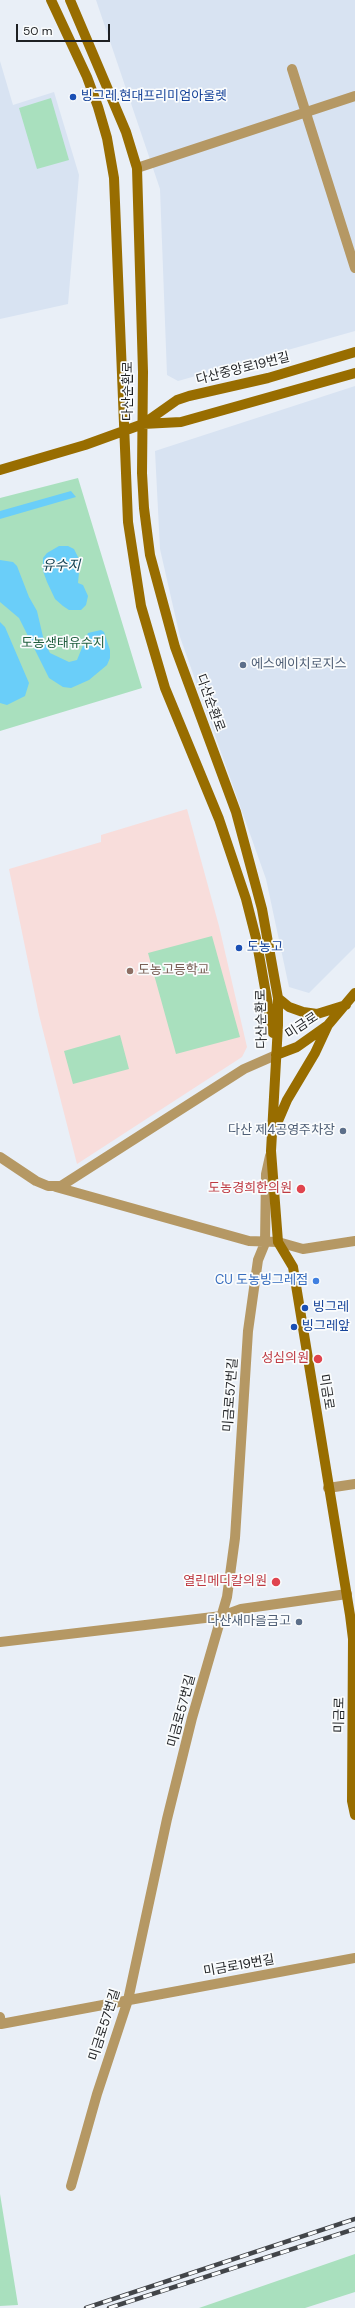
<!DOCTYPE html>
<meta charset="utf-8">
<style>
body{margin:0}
#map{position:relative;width:355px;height:2308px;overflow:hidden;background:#e9eff7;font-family:"DM Sans",sans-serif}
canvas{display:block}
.scale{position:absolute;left:16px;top:24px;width:94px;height:18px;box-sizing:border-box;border:2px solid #1e2023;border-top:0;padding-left:5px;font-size:12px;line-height:14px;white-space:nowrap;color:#1e2023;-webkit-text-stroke:3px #fafcfd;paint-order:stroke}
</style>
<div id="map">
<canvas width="355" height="2308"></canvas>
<div class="scale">50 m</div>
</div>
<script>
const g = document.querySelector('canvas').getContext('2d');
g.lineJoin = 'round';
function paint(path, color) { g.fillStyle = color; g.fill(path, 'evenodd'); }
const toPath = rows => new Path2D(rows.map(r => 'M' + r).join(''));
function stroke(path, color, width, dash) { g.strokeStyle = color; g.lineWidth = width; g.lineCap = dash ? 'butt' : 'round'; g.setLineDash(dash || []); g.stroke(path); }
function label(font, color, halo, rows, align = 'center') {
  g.font = font + ' "DM Sans","Noto Sans KR",sans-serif'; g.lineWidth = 3.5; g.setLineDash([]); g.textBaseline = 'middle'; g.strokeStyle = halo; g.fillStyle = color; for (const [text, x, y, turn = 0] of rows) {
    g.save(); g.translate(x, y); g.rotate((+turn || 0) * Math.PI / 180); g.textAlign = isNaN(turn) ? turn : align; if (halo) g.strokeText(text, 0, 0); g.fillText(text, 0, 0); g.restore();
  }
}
paint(toPath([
 [96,0,355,0,355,331,178,381,167,375,160,189],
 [0,61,13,105,54,92,79,175,68,304,0,319],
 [355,386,355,947,309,993,289,987,266,879,180,637,160,549,155,451]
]), '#d8e3f2');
paint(toPath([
 [187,809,219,926,247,1047,242,1057,77,1164,39,1015,9,869,101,842,101,835]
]), '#f8dddb');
paint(toPath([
 [51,98,69,160,37,169,19,108],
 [78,478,142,688,0,731,0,498],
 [212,936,240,1037,176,1054,148,953],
 [120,1035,129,1069,73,1084,64,1051],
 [0,2194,18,2305,0,2306],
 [355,2254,355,2292,305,2308,199,2308]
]), '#a9e0be');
paint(toPath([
 [71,491,76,497,0,519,0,511],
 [59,546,68,546,74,549,80,561,78,583,83,585,88,596,86,605,81,610,69,610,63,606,55,599,47,582,43,571,43,558,47,553],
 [0,560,13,562,17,566,29,597,37,611,44,641,50,653,69,662,77,660,88,633,101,630,104,632,110,650,110,658,107,665,89,680,71,688,63,687,49,678,19,618,0,602],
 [0,622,5,627,29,683,25,696,7,705,0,703]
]), '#6acef9');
stroke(toPath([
 [292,69,355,268],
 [137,168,355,96],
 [0,1157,36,1181,48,1186,61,1186,244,1069,276,1055],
 [56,1187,249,1241,278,1242,303,1249,355,1241],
 [328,1488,355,1484],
 [0,1642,222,1616,241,1609,347,1594],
 [0,2017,1,2024,355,1958],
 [71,2186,97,2094,128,2000,167,1819,192,1718,227,1597,235,1538,248,1331,258,1260,265,1243,266,1174,270,1156]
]), '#b59864', 10);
stroke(toPath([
 [51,0,87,77,98,107,107,138,114,178,128,522,141,606,165,688,219,819,246,899,256,938,273,1033],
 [70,0,126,132,137,168,143,372,142,473,144,508,150,555,175,647,236,812,262,909,278,998,278,1025,271,1151,278,1242,293,1267,350,1615,353,1639,352,1801,355,1815],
 [143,424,181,422,355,373],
 [0,470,85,445,143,424,177,400,189,396,268,378,355,352],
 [278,998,289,1007,303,1012,317,1014,346,1005],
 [276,1055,297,1047,328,1025,355,993],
 [275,1128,287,1100,315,1053,328,1025]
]), '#986d00', 10);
const rail = toPath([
 [86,2308,355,2219],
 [109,2308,355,2229]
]);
stroke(rail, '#424549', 4.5);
stroke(rail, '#fafcfd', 3, [9]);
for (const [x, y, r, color] of [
 [73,97,4,"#1a4fb4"],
 [243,665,4,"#5c6f8a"],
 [239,948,4,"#1a4fb4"],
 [130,971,4,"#8d6e63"],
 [343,1131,4,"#5c6f8a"],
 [301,1189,5,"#e0444e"],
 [316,1281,4,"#3f7fe0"],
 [305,1308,4,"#1a4fb4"],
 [294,1327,4,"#1a4fb4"],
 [318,1359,5,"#e0444e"],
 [276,1582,5,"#e0444e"],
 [299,1622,4,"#5c6f8a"]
]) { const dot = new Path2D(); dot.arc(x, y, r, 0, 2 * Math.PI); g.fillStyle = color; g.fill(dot); stroke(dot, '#fafcfd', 1.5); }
label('13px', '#164399', '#fafcfd', [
 ["빙그레.현대프리미엄아울렛",81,97],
 ["도농고",247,948],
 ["빙그레",313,1308],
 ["빙그레앞",302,1327]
], 'left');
label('13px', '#1e2023', '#fafcfd', [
 ["다산중앙로19번길",243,369,-14],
 ["다산순환로",129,391,-90],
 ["다산순환로",210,703,70],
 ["다산순환로",262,1019,-91],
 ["미금로",302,1026,-33],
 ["미금로",326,1392,81],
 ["미금로57번길",231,1395,-86],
 ["미금로57번길",182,1711,-75],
 ["미금로",340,1715,-89],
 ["미금로19번길",239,1966,-10],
 ["미금로57번길",105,2025,-72]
]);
label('13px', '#1e5e3d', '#fafcfd', [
 ["도농생태유수지",63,644]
]);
label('13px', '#4e5e75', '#fafcfd', [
 ["에스에이치로지스",251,665,"left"],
 ["다산 제4공영주차장",335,1131],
 ["다산새마을금고",291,1622]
], 'right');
label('13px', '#785e54', '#fafcfd', [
 ["도농고등학교",138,971]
], 'left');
label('13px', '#be3a42', '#fafcfd', [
 ["도농경희한의원",292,1189],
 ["성심의원",309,1359],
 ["열린메디칼의원",267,1582]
], 'right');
label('13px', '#366cbe', '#fafcfd', [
 ["CU 도농빙그레점",308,1281]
], 'right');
label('italic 14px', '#134051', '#fafcfd', [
 ["유수지",61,566]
]);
</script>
